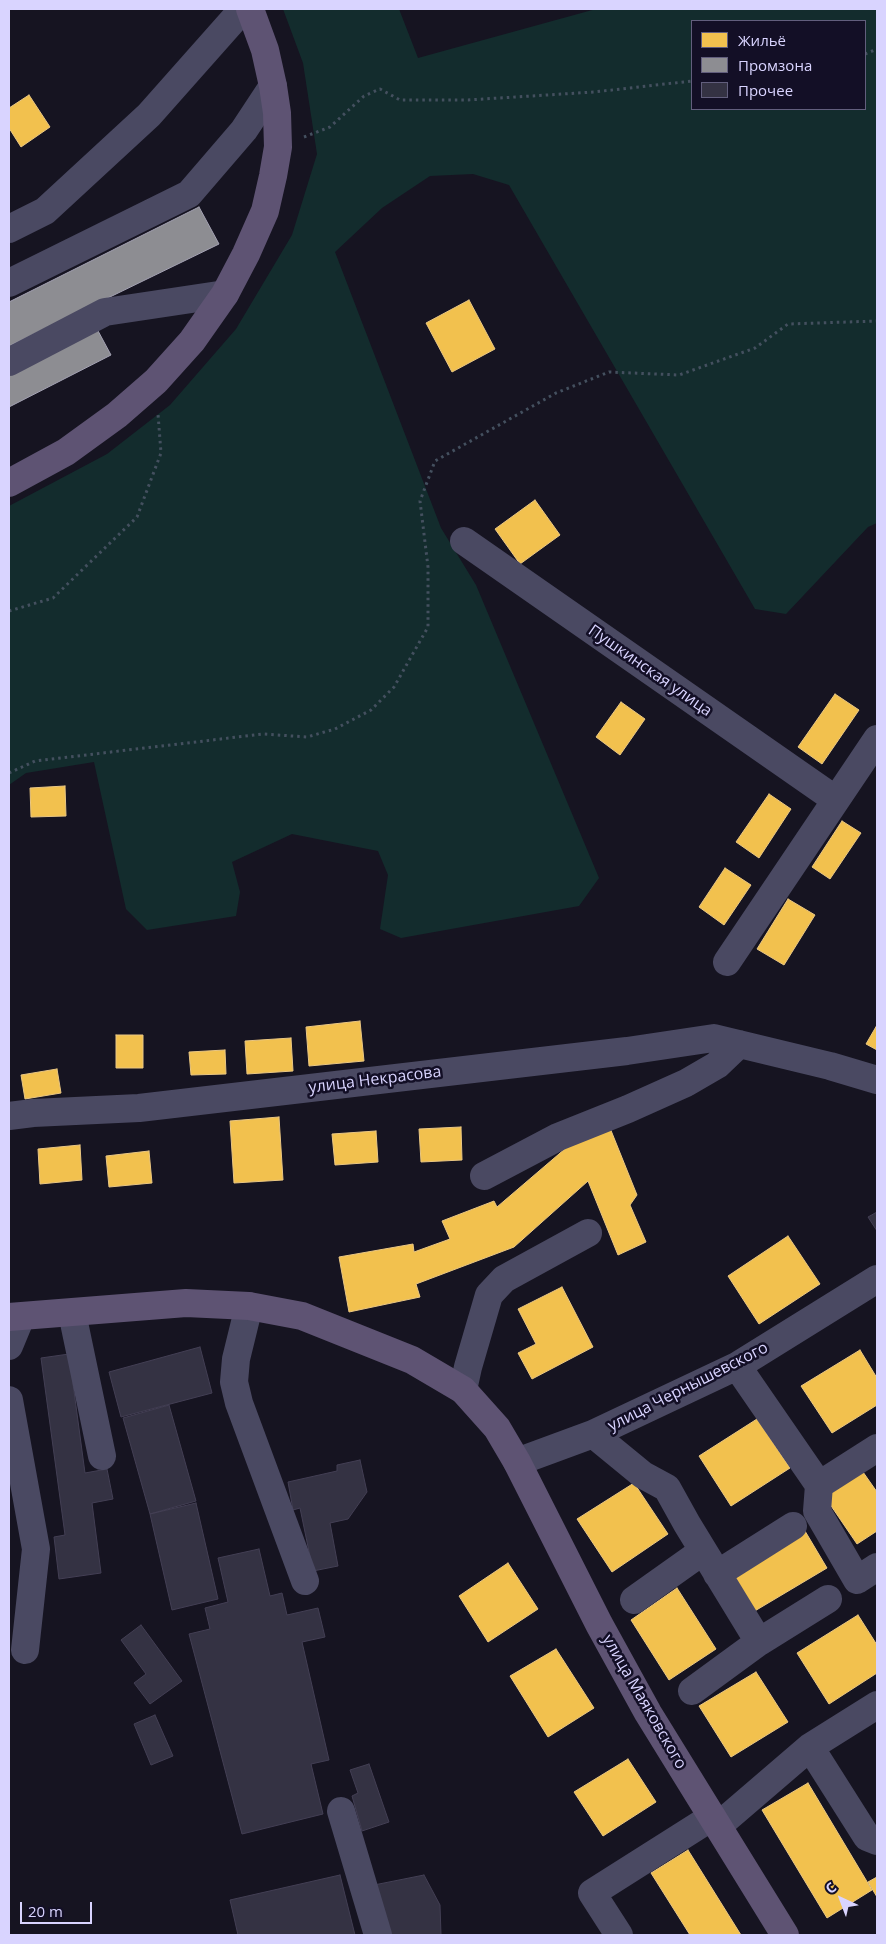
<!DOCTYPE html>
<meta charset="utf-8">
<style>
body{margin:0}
#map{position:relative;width:886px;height:1944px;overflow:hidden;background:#161421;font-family:"Open Sans",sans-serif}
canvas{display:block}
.frame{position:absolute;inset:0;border:10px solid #d9d4ff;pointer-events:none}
.legend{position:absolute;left:691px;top:20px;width:175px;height:90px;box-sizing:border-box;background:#130f26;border:1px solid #625e7d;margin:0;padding:6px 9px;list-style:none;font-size:15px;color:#d9d4ff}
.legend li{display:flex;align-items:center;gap:10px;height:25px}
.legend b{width:25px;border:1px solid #625e7d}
.north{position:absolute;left:816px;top:1874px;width:50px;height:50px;-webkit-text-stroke:4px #130f26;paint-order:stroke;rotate:317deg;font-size:14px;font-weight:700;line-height:20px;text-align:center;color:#d9d4ff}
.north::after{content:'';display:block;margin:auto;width:18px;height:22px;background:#d9d4ff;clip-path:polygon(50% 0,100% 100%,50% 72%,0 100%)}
.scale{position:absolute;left:20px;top:1902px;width:72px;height:22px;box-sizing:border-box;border:2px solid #d9d4ff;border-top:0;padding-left:6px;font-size:15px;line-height:18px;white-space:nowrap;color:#d9d4ff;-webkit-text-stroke:4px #130f26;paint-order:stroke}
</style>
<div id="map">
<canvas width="886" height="1944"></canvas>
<div class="frame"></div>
<ul class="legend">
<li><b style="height:14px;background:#f2c14e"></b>Жильё</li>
<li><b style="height:14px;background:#8d8d92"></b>Промзона</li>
<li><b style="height:14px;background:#343243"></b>Прочее</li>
</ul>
<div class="north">С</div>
<div class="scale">20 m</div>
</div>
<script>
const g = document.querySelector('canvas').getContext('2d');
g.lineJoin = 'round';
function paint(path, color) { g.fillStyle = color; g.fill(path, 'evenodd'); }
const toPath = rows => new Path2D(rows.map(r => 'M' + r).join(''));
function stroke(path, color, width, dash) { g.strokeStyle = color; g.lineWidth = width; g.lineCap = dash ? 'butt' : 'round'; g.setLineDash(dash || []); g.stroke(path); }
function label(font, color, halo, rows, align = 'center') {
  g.font = font + ' "Open Sans",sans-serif'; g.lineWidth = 5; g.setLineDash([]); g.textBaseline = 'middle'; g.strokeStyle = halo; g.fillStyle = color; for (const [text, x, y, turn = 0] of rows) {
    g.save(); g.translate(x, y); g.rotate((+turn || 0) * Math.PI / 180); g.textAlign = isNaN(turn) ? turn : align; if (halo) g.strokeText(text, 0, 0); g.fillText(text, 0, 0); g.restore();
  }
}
paint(toPath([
 [283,9,399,9,418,58,596,9,877,9,877,523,868,527,786,614,755,609,509,185,473,174,430,176,382,208,335,252,441,528,476,585,599,878,579,906,401,938,380,929,388,875,378,851,292,834,232,862,240,892,236,916,147,930,126,909,94,762,26,773,9,785,9,506,107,454,170,405,236,329,292,235,317,154,303,63],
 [692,21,865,21,865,109,692,109]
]), '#132c2d');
const homes = toPath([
 [29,95,50,127,21,147,9,128,9,108,29,95],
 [469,300,495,349,452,372,426,323,469,300],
 [535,500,560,535,520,564,495,529,535,500],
 [835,694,859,710,822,764,798,747,835,694],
 [621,702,645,719,620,755,596,737,621,702],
 [65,786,66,816,31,817,30,788,65,786],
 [769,794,791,809,759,858,736,842,769,794],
 [842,821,861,833,830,879,812,867,842,821],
 [725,868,751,885,724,925,699,907,725,868],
 [788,899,815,915,784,965,757,949,788,899],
 [360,1021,364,1061,309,1066,306,1027,360,1021],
 [877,1025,877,1050,866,1044,877,1025],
 [116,1035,143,1035,143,1068,116,1068,116,1035],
 [291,1038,293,1071,247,1074,245,1041,291,1038],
 [225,1050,226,1074,191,1075,189,1052,225,1050],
 [57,1069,61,1093,25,1099,21,1075,57,1069],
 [279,1117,283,1180,234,1183,230,1121,279,1117],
 [461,1127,462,1160,421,1162,419,1129,461,1127],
 [610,1128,637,1195,630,1205,646,1242,618,1255,588,1181,514,1247,416,1284,420,1297,349,1312,339,1257,413,1244,414,1252,450,1239,442,1221,494,1201,497,1207,566,1148,610,1128],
 [376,1131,378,1162,335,1165,332,1134,376,1131],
 [80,1145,82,1180,40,1184,38,1149,80,1145],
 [149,1151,152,1183,109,1187,106,1156,149,1151],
 [788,1236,820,1284,759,1324,728,1276,788,1236],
 [562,1287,593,1347,532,1379,518,1353,536,1344,518,1309,562,1287],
 [860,1350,877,1378,877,1405,832,1433,801,1386,860,1350],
 [757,1419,790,1468,731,1506,699,1456,757,1419],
 [863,1472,877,1492,877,1531,857,1544,825,1497,863,1472],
 [634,1483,668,1534,612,1572,577,1519,634,1483],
 [805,1531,827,1568,748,1615,727,1578,805,1531],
 [508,1563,538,1609,488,1642,459,1596,508,1563],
 [677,1588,716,1649,669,1680,631,1620,677,1588],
 [858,1615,877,1645,877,1673,829,1704,797,1653,858,1615],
 [556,1649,594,1708,548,1737,510,1676,556,1649],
 [756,1672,788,1722,731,1757,699,1706,756,1672],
 [628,1759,656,1802,603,1836,574,1792,628,1759],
 [808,1783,872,1890,827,1918,762,1810,808,1783],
 [688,1850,741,1935,690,1935,651,1873,688,1850],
 [877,1877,877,1897,868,1882,877,1877]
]);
paint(homes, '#f2c14e');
stroke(homes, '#eac783', 1);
const industry = toPath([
 [199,207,219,244,9,346,9,302,199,207],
 [97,329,111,355,9,407,9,374,97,329]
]);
paint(industry, '#8d8d92');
stroke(industry, '#a4a2b3', 1);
const building = toPath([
 [877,1212,877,1231,868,1217,877,1212],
 [200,1347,212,1393,121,1417,109,1372,200,1347],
 [69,1354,85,1473,107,1469,113,1499,92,1503,101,1573,59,1579,54,1537,65,1535,41,1358,69,1354],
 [169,1405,196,1501,150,1514,123,1418,169,1405],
 [360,1460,367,1492,348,1519,330,1523,338,1566,313,1571,300,1508,293,1510,288,1482,337,1471,337,1465,360,1460],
 [196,1503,218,1599,172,1610,150,1514,196,1503],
 [259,1549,270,1596,282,1593,287,1615,318,1608,325,1637,302,1642,329,1760,311,1764,323,1814,242,1834,189,1634,210,1629,205,1608,228,1602,218,1558,259,1549],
 [141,1625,182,1681,150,1704,134,1683,146,1674,121,1640,141,1625],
 [155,1715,173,1756,151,1765,134,1724,155,1715],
 [369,1764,389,1822,362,1831,352,1796,358,1793,350,1770,369,1764],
 [340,1875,355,1935,238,1935,230,1900,340,1875],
 [424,1875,440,1905,441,1935,387,1935,374,1885,424,1875]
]);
paint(building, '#343243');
stroke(building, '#433f54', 1);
stroke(toPath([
 [865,54,877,49],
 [304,137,330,127,364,96,380,89,400,100,468,100,594,92,692,81],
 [9,611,53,598,137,517,161,453,158,414],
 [9,773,35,761,263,734,307,737,335,729,371,710,394,687,428,627,428,567,420,501,435,461,556,393,609,372,679,375,755,348,788,324,877,321]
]), '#44505f', 3, [2.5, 4]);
stroke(toPath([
 [9,229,45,211,149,115,243,9],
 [9,283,189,194,244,130,273,86],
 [9,362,105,312,225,294],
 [464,541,836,800],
 [727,962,877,739],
 [9,1116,33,1113,139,1108,627,1051,714,1038,830,1066,877,1080],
 [484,1176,558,1137,628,1109,686,1083,717,1065,739,1044],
 [249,1306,236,1359,234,1382,239,1403,305,1581],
 [72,1313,102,1456],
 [9,1346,21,1317],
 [737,1366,819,1485],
 [463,1390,468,1367,489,1295,504,1279,588,1233],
 [9,1400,36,1549,25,1650],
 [593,1434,643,1475,667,1488,687,1524,759,1642],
 [877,1448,819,1485,817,1511,857,1580,877,1567],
 [517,1462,593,1434,737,1366,877,1279],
 [717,1574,793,1526],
 [634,1600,703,1551],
 [692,1691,759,1642,828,1599],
 [810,1747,867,1837,877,1841],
 [341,1811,378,1935],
 [718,1826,810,1747,877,1705],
 [619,1935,592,1893,712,1817]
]), '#4a4962', 28);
stroke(toPath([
 [9,483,66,452,117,415,156,381,192,341,225,294,246,254,265,211,273,176,278,147,277,113,273,86,265,50,250,9],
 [9,1317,186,1303,249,1306,302,1316,412,1360,463,1390,497,1428,517,1462,599,1624,648,1713,785,1935]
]), '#5e5373', 28);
label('16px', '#d9d4ff', '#130f26', [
 ["Пушкинская улица",650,671,35],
 ["улица Некрасова",375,1080,-7],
 ["улица Чернышевского",688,1387,-27],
 ["улица Маяковского",644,1702,60]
]);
</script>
